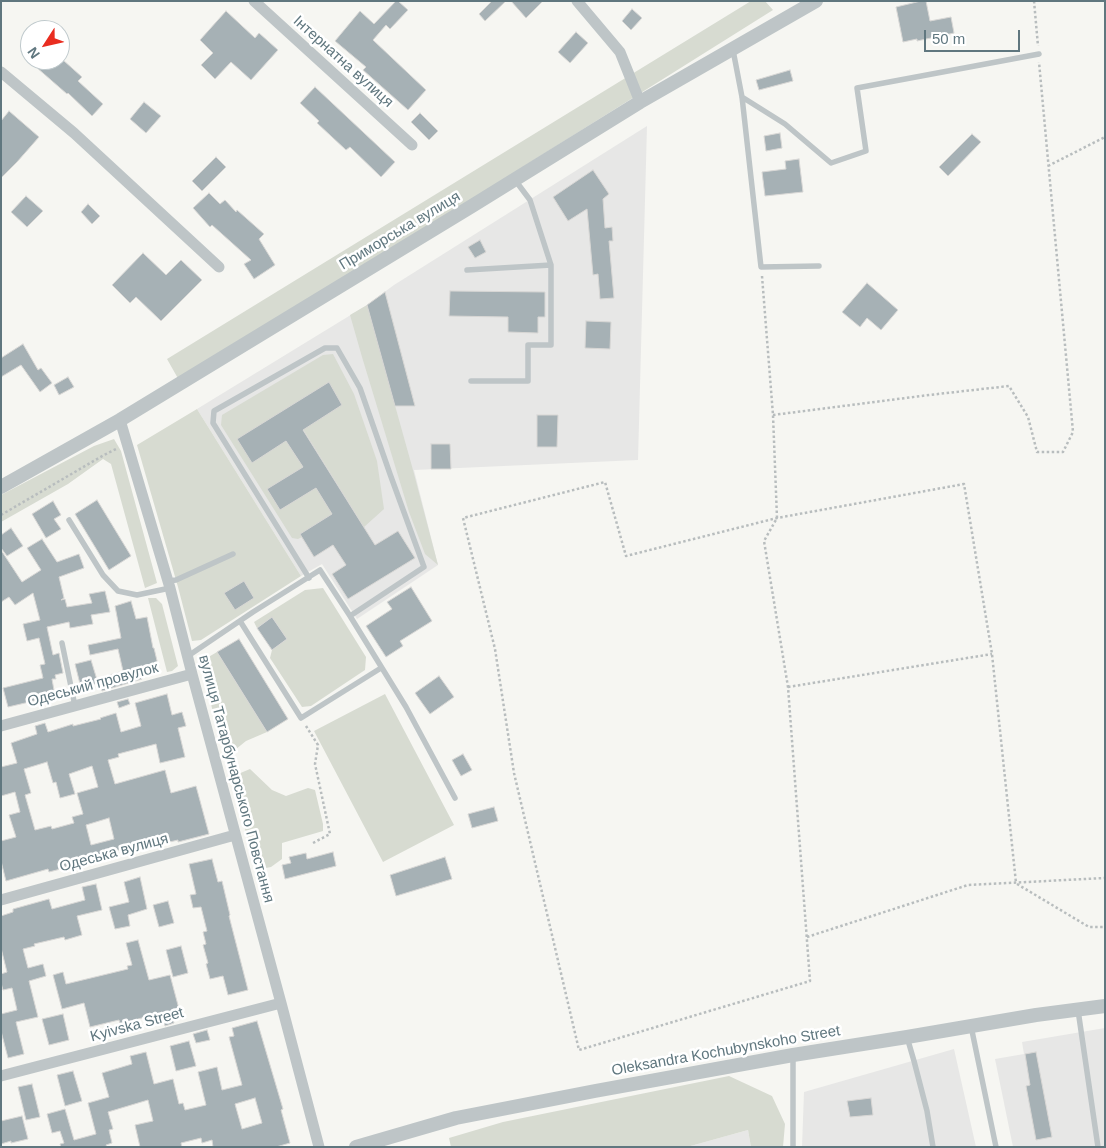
<!DOCTYPE html>
<meta charset="utf-8">
<style>
body{margin:0}
#map{position:relative;width:1106px;height:1148px;overflow:hidden;background:#f6f6f2;font-family:Helvetica,sans-serif}
canvas{display:block}
.frame{position:absolute;inset:0;border:2px solid #60777f;pointer-events:none}
.north{position:absolute;left:20px;top:20px;width:50px;height:50px;box-sizing:border-box;background:#fff;border:1px solid #bfc9cc;border-radius:50%;rotate:235deg;font-size:14px;font-weight:700;line-height:20px;text-align:center;color:#60777f}
.north::after{content:'';display:block;margin:auto;width:18px;height:22px;background:#e92d20;clip-path:polygon(50% 0,100% 100%,50% 72%,0 100%)}
.scale{position:absolute;left:924px;top:30px;width:96px;height:22px;box-sizing:border-box;border:2px solid #60777f;border-top:0;padding-left:6px;font-size:15px;line-height:18px;white-space:nowrap;color:#60777f;-webkit-text-stroke:4px #fff;paint-order:stroke}
</style>
<div id="map">
<canvas width="1106" height="1148"></canvas>
<div class="frame"></div>
<div class="north">N</div>
<div class="scale">50 m</div>
</div>
<script>
const g = document.querySelector('canvas').getContext('2d');
g.lineJoin = 'round';
function paint(path, color) { g.fillStyle = color; g.fill(path, 'evenodd'); }
const toPath = rows => new Path2D(rows.map(r => 'M' + r).join(''));
function stroke(path, color, width, dash) { g.strokeStyle = color; g.lineWidth = width; g.lineCap = dash ? 'butt' : 'round'; g.setLineDash(dash || []); g.stroke(path); }
function label(font, color, halo, rows, align = 'center') {
  g.font = font + ' Helvetica,sans-serif'; g.lineWidth = 5; g.setLineDash([]); g.textBaseline = 'middle'; g.strokeStyle = halo; g.fillStyle = color; for (const [text, x, y, turn = 0] of rows) {
    g.save(); g.translate(x, y); g.rotate((+turn || 0) * Math.PI / 180); g.textAlign = isNaN(turn) ? turn : align; if (halo) g.strokeText(text, 0, 0); g.fillText(text, 0, 0); g.restore();
  }
}
paint(toPath([
 [647,126,638,460,414,470,438,565,357,619,322,564,301,576,197,409,367,305,394,285],
 [1105,1028,1105,1147,1013,1147,995,1059,1024,1054,1022,1042],
 [954,1049,976,1147,802,1147,804,1092],
 [748,1130,751,1147,687,1147]
]), '#e7e7e6');
paint(toPath([
 [751,1,765,1,773,10,180,382,167,359],
 [367,305,413,470,438,565,425,554,409,512,362,357,350,315],
 [333,354,354,394,377,461,384,509,364,527,303,429,342,405,329,383,252,462,286,441,303,467,267,489,280,510,316,488,332,514,300,534,302,537,298,539,292,538,221,425,222,415,323,355],
 [197,409,301,576,201,640,192,641,178,587,137,445],
 [114,439,121,451,157,583,145,588,111,464,103,459,68,484,1,522,1,495,94,446],
 [323,588,366,657,365,670,311,706,302,707,270,658,272,650,287,639,272,617,257,628,254,622,305,590],
 [148,598,156,598,162,604,178,666,172,671,167,672],
 [217,652,267,732,246,741,225,758,200,662],
 [385,694,454,825,383,862,314,731],
 [250,769,272,790,286,796,308,788,315,790,323,824,323,831,282,843,282,859,271,867,256,870,231,777],
 [729,1076,772,1096,785,1124,783,1147,751,1147,748,1130,687,1147,451,1147,449,1138,503,1122]
]), '#d7dbd1');
const building = toPath([
 [396,1,398,1,408,10,390,29,386,25,373,40,426,90,408,110,363,70,366,67,335,41,360,11,374,24,396,1],
 [492,1,506,1,485,21,479,14,492,1],
 [511,1,543,1,526,18,511,1],
 [921,1,926,1,930,21,951,17,954,33,917,41,917,39,903,42,896,7,921,1],
 [632,9,642,18,631,30,622,21,632,9],
 [226,11,255,38,259,33,278,50,251,80,231,62,215,79,201,65,213,53,200,40,226,11],
 [576,32,588,43,570,63,558,52,576,32],
 [28,60,63,60,82,77,78,81,103,104,92,116,68,93,67,94,28,60],
 [790,70,793,81,759,90,756,80,790,70],
 [315,87,395,162,381,177,350,147,346,150,317,123,319,121,300,103,315,87],
 [144,102,161,116,146,133,130,119,144,102],
 [9,111,39,137,17,162,1,178,1,121,9,111],
 [420,113,438,131,429,140,411,122,420,113],
 [780,133,782,148,766,151,764,136,780,133],
 [972,134,981,142,948,176,939,167,972,134],
 [216,157,226,167,202,191,192,181,216,157],
 [799,159,803,192,765,196,762,172,786,169,785,161,799,159],
 [593,170,609,194,603,199,605,228,612,227,613,241,609,241,614,298,600,299,598,274,593,275,587,209,568,221,553,197,593,170],
 [209,193,220,204,225,200,236,212,237,210,264,234,259,239,275,265,254,279,244,264,251,260,212,225,210,227,193,208,209,193],
 [26,196,43,211,27,227,11,212,26,196],
 [88,204,100,216,92,224,81,212,88,204],
 [480,240,486,252,475,258,468,247,480,240],
 [143,253,166,275,181,260,202,280,161,321,136,297,130,303,112,285,143,253],
 [867,283,898,310,881,330,867,318,860,327,842,312,867,283],
 [450,291,545,292,545,317,538,317,538,333,508,332,508,317,449,316,450,291],
 [385,292,415,406,395,406,367,305,385,292],
 [586,321,611,322,610,349,585,348,586,321],
 [23,344,38,370,41,368,52,383,40,392,21,365,1,377,1,358,23,344],
 [68,377,74,387,59,395,54,385,68,377],
 [329,382,342,405,303,430,375,545,398,531,415,558,348,599,332,574,346,565,333,545,314,557,300,534,332,514,316,488,280,510,267,489,303,467,286,441,252,463,237,439,329,382],
 [537,415,558,415,557,447,537,447,537,415],
 [431,444,450,444,451,469,431,469,431,444],
 [97,500,131,556,109,570,75,514,97,500],
 [53,501,61,515,54,519,61,529,46,538,32,514,53,501],
 [11,528,23,546,7,556,1,548,1,535,11,528],
 [42,539,57,562,79,554,84,568,59,577,64,598,61,600,65,599,67,607,92,603,89,594,105,591,110,612,91,615,93,624,70,628,69,622,47,627,53,655,59,653,63,673,55,675,56,679,52,679,55,696,8,707,3,688,43,678,40,665,45,664,39,638,27,641,23,624,40,620,33,593,15,605,9,597,1,602,1,550,22,582,41,570,27,548,42,539],
 [244,581,254,598,235,610,224,593,244,581],
 [411,587,432,621,400,641,403,646,386,657,366,626,392,609,387,602,411,587],
 [131,601,136,619,147,617,153,648,154,648,158,665,140,670,142,679,102,691,99,678,123,671,118,649,90,655,88,645,121,638,115,606,131,601],
 [272,617,287,639,272,650,257,628,272,617],
 [239,639,288,719,267,732,217,652,239,639],
 [91,660,98,683,81,688,75,664,91,660],
 [439,676,454,697,430,714,415,693,439,676],
 [167,694,172,715,182,712,186,726,178,728,185,757,160,763,156,744,118,754,119,757,108,760,115,784,165,770,171,793,196,786,209,834,178,842,178,840,157,845,155,840,104,854,105,855,76,863,76,865,49,872,48,869,6,881,1,861,1,841,16,837,9,815,20,812,15,792,1,796,1,767,17,763,11,743,37,734,35,726,45,723,48,732,73,724,73,726,101,719,100,718,116,713,121,732,141,726,135,703,167,694],
 [47,762,53,783,56,782,60,798,75,794,69,774,92,766,98,787,77,793,83,814,72,817,74,823,52,829,51,826,35,830,25,795,31,793,24,769,47,762],
 [109,818,114,839,91,845,86,825,109,818],
 [128,699,130,704,119,708,117,702,128,699],
 [463,754,472,770,461,776,452,760,463,754],
 [494,807,498,821,472,828,468,814,494,807],
 [333,852,336,866,285,879,282,865,291,863,289,857,306,853,307,859,333,852],
 [445,857,452,879,396,896,390,875,445,857],
 [212,859,218,882,222,881,230,915,229,916,248,990,228,995,223,976,210,979,206,964,208,963,203,945,206,944,203,932,207,931,201,907,193,908,190,895,196,894,189,864,212,859],
 [140,877,147,909,128,915,130,926,115,929,109,907,129,902,124,882,140,877],
 [96,884,102,910,77,916,82,935,65,940,64,937,34,944,35,946,23,949,28,968,43,964,46,976,29,981,38,1017,16,1022,24,1054,8,1058,1,1031,1,1014,17,1010,12,988,3,990,1,983,1,974,7,972,1,948,1,916,13,912,13,909,49,899,52,909,85,900,82,887,96,884],
 [168,901,174,923,159,927,153,905,168,901],
 [138,940,149,980,170,975,179,1009,171,1011,174,1023,165,1026,161,1013,138,1019,139,1022,121,1027,119,1020,90,1027,84,1003,62,1009,53,975,63,972,66,984,128,969,127,966,132,965,126,943,138,940],
 [181,946,188,973,173,977,166,950,181,946],
 [63,1014,69,1040,49,1045,42,1019,63,1014],
 [257,1021,283,1109,281,1110,290,1143,276,1147,213,1147,212,1140,202,1143,201,1138,181,1143,182,1147,140,1147,135,1125,153,1121,148,1100,108,1112,113,1129,109,1130,112,1143,106,1145,107,1147,61,1147,60,1144,64,1143,60,1131,52,1133,47,1114,65,1109,74,1140,96,1134,88,1103,109,1097,102,1073,132,1064,130,1056,146,1052,154,1084,173,1079,179,1104,183,1103,185,1110,206,1105,198,1072,217,1067,222,1090,242,1085,229,1037,234,1036,232,1028,257,1021],
 [255,1098,262,1123,242,1129,235,1104,255,1098],
 [207,1030,210,1040,196,1043,193,1034,207,1030],
 [189,1041,196,1066,176,1071,170,1046,189,1041],
 [1036,1052,1052,1137,1036,1140,1026,1086,1030,1085,1025,1054,1036,1052],
 [73,1071,82,1101,65,1106,57,1075,73,1071],
 [32,1084,40,1117,26,1120,18,1087,32,1084],
 [871,1098,873,1115,850,1117,847,1101,871,1098],
 [22,1116,28,1139,11,1143,11,1141,1,1144,1,1121,22,1116]
]);
paint(building, '#a6b1b5');
stroke(building, '#d8d7d5', 1);
stroke(toPath([
 [1034,1,1038,46],
 [1048,166,1105,137],
 [762,276,773,415,777,518,764,541,788,687,810,981,579,1050,514,773,495,649,463,518,605,482,626,556,777,518,964,484,992,654,1016,883],
 [773,415,929,395,1009,386,1028,417,1037,452,1063,452,1073,432,1039,62],
 [1,515,104,455,116,449],
 [788,687,992,654],
 [306,726,318,745,315,764,330,834,313,843],
 [1017,884,1089,927,1105,927],
 [807,937,968,885,1105,878]
]), '#b8bdbe', 2.5, [2.5, 2.5]);
stroke(toPath([
 [733,50,742,97,761,267,819,266],
 [742,97,785,124,831,163,866,151,857,88,1039,54],
 [467,270,551,265,530,200,515,180],
 [471,381,528,381,528,345,551,345,551,265],
 [69,520,103,575,118,591,137,595,170,588],
 [309,578,213,423,214,411,325,348,337,348,360,388,390,474,424,567,350,616],
 [168,581,176,580,233,554],
 [240,621,301,718,381,668],
 [62,643,75,706],
 [188,656,253,612,320,570,350,616,406,707,455,798],
 [1078,1010,1098,1147],
 [971,1026,996,1147],
 [907,1037,914,1061,927,1111,933,1147],
 [793,1147,793,1055]
]), '#bec5c7', 5.5);
stroke(toPath([
 [254,1,412,145],
 [577,1,620,52,640,102],
 [1,72,74,133,219,267],
 [120,420,170,588,192,674,281,1003,319,1147],
 [1,726,192,674],
 [1,900,235,835],
 [1,1076,281,1003]
]), '#bec5c7', 11);
stroke(toPath([
 [1,487,120,420,472,206,640,102,816,1],
 [356,1147,456,1118,595,1091,793,1055,907,1037,1036,1015,1105,1006]
]), '#bec5c7', 14);
label('15px', '#60777f', '#fff', [
 ["Інтернатна вулиця",343,62,42],
 ["Приморська вулиця",400,231,-31],
 ["Одеський провулок",93,685,-15],
 ["вулиця Татарбунарського Повстання",236,779,75],
 ["Одеська вулиця",114,853,-15],
 ["Kyivska Street",137,1025,-15],
 ["Oleksandra Kochubynskoho Street",726,1051,-10]
]);
</script>
